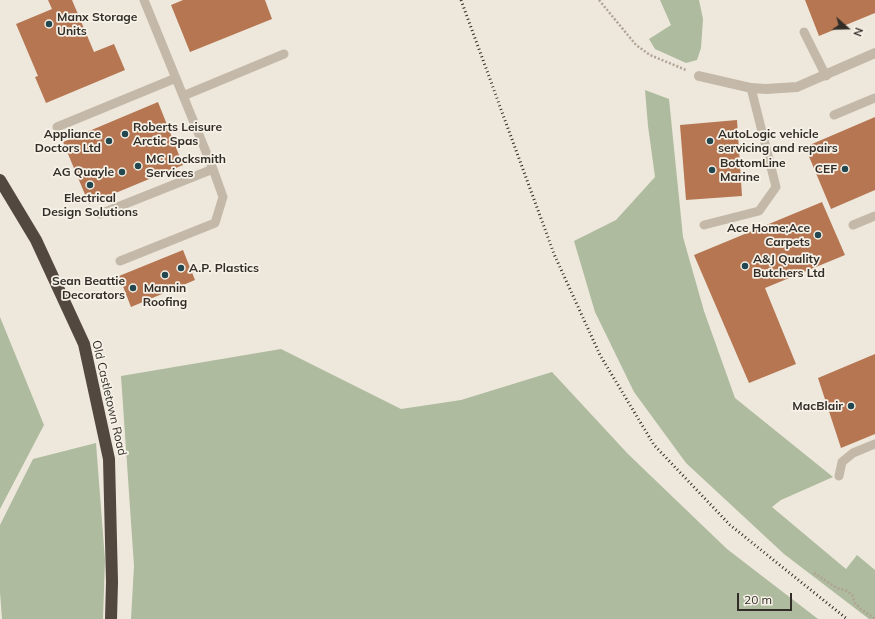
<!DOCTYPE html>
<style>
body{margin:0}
#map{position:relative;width:875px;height:619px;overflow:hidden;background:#eee8dc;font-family:Mulish,sans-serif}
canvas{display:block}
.north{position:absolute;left:827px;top:8px;width:40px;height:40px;-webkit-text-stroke:3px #f6f1e7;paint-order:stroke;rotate:110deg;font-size:11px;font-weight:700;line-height:16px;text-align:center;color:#332d28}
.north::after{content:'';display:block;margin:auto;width:14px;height:18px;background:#332d28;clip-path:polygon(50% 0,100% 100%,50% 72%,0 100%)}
.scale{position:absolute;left:737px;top:593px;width:55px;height:18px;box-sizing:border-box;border:2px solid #332d28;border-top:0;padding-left:5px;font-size:12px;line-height:14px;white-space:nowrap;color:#332d28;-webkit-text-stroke:3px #f6f1e7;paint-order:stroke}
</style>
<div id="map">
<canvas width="875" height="619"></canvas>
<div class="north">N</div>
<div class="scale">20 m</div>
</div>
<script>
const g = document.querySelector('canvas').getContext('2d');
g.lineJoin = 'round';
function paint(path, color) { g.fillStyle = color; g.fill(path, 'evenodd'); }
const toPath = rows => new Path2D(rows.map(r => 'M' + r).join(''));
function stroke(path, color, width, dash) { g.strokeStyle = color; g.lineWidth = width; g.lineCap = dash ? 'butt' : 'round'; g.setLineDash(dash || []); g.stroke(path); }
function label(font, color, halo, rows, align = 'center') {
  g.font = font + ' Mulish,sans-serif'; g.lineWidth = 3.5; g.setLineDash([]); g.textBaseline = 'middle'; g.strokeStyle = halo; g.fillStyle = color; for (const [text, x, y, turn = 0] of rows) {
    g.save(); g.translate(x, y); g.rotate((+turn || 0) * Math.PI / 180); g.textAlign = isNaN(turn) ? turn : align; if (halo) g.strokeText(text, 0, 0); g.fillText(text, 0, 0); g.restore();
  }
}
paint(toPath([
 [660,0,699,0,703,19,701,48,697,60,686,63,655,49,649,39,671,25],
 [645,90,669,99,683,237,704,311,735,398,833,477,781,500,772,507,846,569,857,555,875,570,875,619,869,619,784,554,686,463,634,392,595,312,574,241,616,220,655,177,648,126],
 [0,317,44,425,0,509],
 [281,349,401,409,461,400,552,372,628,454,727,549,818,619,131,619,134,566,121,376],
 [96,443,105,560,103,619,2,619,0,592,0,525,33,459]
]), '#aebb9e');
paint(toPath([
 [48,0,72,0,94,52,114,44,125,70,46,103,35,77,38,76,16,24,52,9],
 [183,0,265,0,272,19,190,52,171,5],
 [805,0,875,0,875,13,819,36],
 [158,102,183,165,89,204,63,142],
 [875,117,875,190,831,209,805,147],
 [737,120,742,196,686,200,680,125],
 [822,202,845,255,765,288,796,364,749,383,694,255],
 [183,250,195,280,131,307,119,276],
 [875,354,875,434,841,448,818,378]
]), '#b67652');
stroke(toPath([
 [599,0,636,45,650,55,686,70],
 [814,573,837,588,847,591,852,595,855,603,861,609,875,619]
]), '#b0a394', 2.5, [2, 2]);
stroke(toPath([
 [804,32,826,76],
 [183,96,284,54],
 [834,115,875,98],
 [57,127,176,78],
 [100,214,213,169],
 [704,225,759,211,776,187,751,88],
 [853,225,875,216],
 [120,261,215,223,223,197,213,169,144,0],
 [839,476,842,462,853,453,875,444]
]), '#c4b9a9', 9);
stroke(toPath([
 [699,76,751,88,766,89,797,87,875,53]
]), '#c4b9a9', 10);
stroke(toPath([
 [0,180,36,240,84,344,109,459,112,582,111,619]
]), '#534840', 12);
stroke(toPath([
 [461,0,554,254,600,355,654,445,730,525,847,619]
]), '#332d28', 3, [1, 3]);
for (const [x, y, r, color] of [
 [49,24,4,"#23474f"],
 [125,134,4,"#23474f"],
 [109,141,4,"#23474f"],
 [710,141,4,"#23474f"],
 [138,166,4,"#23474f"],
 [845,169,4,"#23474f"],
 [712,170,4,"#23474f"],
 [122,172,4,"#23474f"],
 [90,185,4,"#23474f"],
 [818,235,4,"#23474f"],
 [745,266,4,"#23474f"],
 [181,268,4,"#23474f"],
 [165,275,4,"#23474f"],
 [133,288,4,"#23474f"],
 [851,406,4,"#23474f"]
]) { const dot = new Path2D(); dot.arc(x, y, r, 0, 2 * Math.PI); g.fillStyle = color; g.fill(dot); stroke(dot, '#f6f1e7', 1.5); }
label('bold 12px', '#332d28', '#f6f1e7', [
 ["Manx Storage",57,17],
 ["Units",57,31],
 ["Roberts Leisure",133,127],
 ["Arctic Spas",133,141],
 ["Appliance",101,134,"right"],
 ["Doctors Ltd",101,148,"right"],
 ["AutoLogic vehicle",718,134],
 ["servicing and repairs",718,148],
 ["MC Locksmith",146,159],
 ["Services",146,173],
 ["BottomLine",720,163],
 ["Marine",720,177],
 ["CEF",837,169,"right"],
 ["AG Quayle",114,172,"right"],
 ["Electrical",90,198,"center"],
 ["Design Solutions",90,212,"center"],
 ["Ace Home;Ace",810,228,"right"],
 ["Carpets",810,242,"right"],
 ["A&J Quality",753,259],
 ["Butchers Ltd",753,273],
 ["A.P. Plastics",189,268],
 ["Sean Beattie",125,281,"right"],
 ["Decorators",125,295,"right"],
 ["Mannin",165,288,"center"],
 ["Roofing",165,302,"center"],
 ["MacBlair",843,406,"right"]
], 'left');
label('12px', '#332d28', '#f6f1e7', [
 ["Old Castletown Road",109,398,77]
]);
</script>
